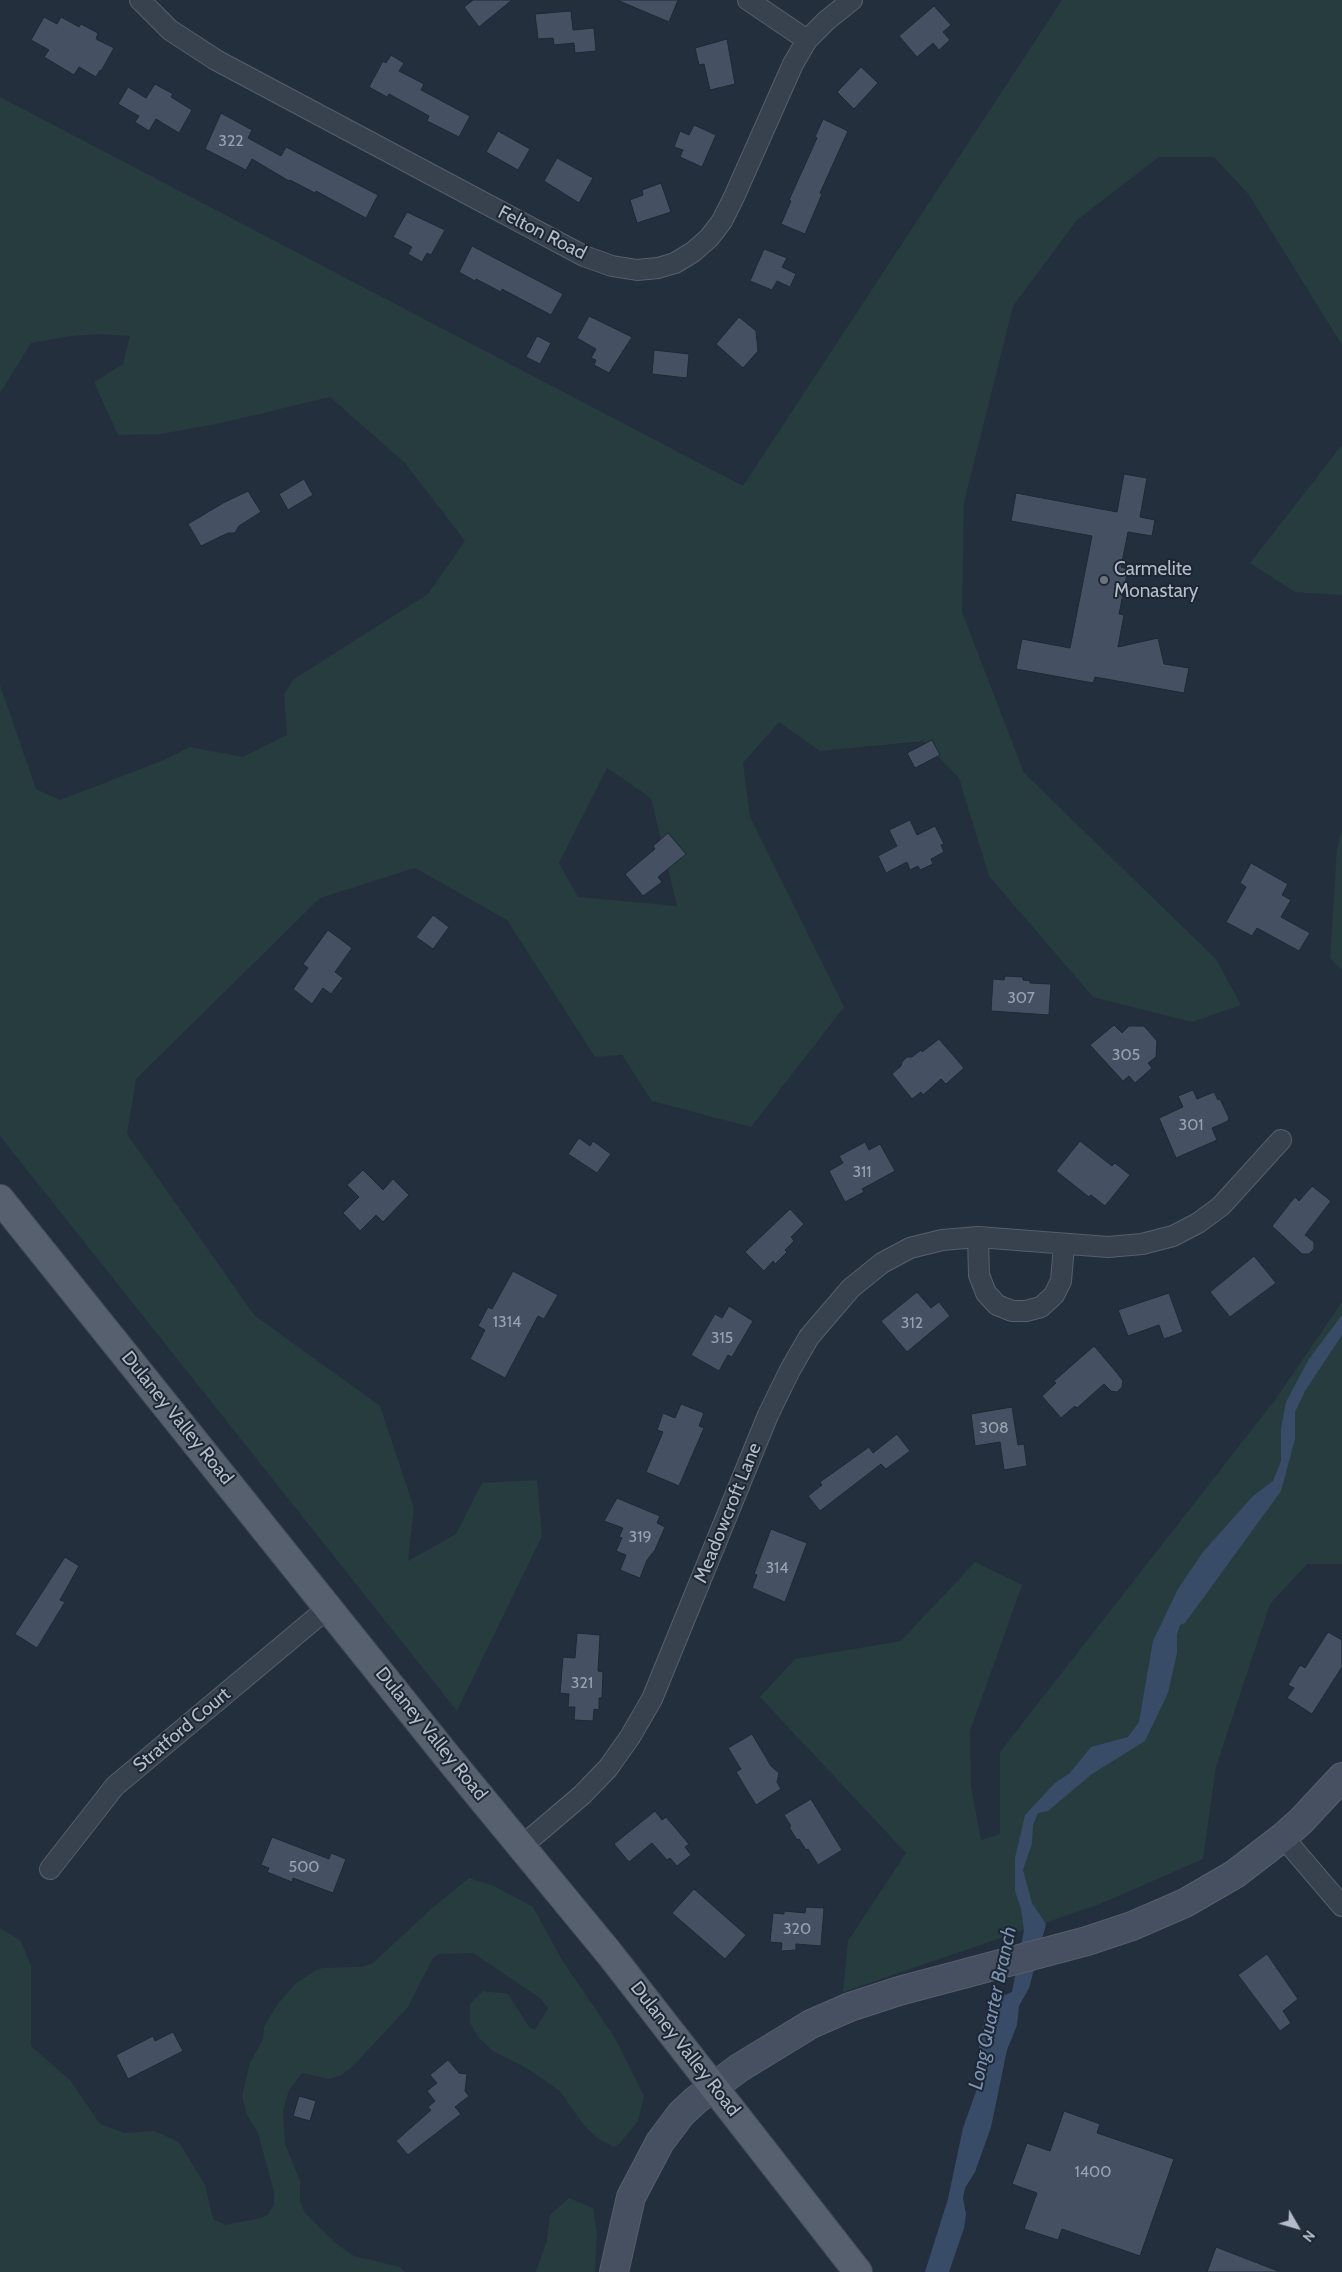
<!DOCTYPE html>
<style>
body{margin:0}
#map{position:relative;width:1342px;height:2272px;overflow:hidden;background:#242f3e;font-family:Cabin,sans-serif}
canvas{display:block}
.north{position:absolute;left:1272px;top:2202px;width:50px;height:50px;-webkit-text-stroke:4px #1d2633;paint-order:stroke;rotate:128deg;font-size:14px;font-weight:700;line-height:20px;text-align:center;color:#b4bcc9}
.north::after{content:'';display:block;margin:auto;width:18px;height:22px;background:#b4bcc9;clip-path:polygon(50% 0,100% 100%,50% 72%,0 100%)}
</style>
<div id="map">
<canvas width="1342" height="2272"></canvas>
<div class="north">N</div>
</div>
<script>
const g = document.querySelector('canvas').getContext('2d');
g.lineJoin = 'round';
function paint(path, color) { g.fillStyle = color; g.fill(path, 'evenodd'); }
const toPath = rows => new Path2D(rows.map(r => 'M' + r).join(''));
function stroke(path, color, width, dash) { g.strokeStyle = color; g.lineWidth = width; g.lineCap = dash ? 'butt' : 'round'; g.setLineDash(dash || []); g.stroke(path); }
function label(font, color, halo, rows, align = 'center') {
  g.font = font + ' Cabin,sans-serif'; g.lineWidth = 4; g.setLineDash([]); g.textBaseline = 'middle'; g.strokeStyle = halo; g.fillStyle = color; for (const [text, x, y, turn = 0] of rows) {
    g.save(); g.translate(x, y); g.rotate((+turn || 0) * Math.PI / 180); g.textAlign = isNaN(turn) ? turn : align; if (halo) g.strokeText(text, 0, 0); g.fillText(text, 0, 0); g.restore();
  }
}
paint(toPath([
 [1062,0,1342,0,1342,345,1249,195,1214,157,1159,157,1077,220,1013,306,964,502,962,612,1024,773,1216,959,1241,1005,1192,1022,1093,997,989,876,959,778,923,741,820,751,779,722,743,763,750,817,844,1007,751,1127,652,1101,622,1055,595,1057,507,920,415,868,320,898,136,1079,127,1134,254,1315,380,1406,414,1508,408,1561,456,1534,482,1483,537,1480,542,1536,457,1711,0,1136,0,685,36,789,60,800,164,760,190,747,243,757,287,735,284,694,294,679,428,594,465,541,405,463,330,397,221,423,161,434,118,435,94,382,123,364,130,336,97,334,71,336,31,343,0,393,0,97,743,486],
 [607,768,651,798,677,906,578,897,559,863],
 [1342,445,1342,595,1295,592,1250,563],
 [1342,830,1342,970,1330,958,1337,849],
 [1342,1302,1342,1564,1307,1564,1270,1604,1216,1767,1203,1859,1100,1904,843,1992,848,1941,906,1853,760,1697,795,1659,901,1641,975,1562,1022,1585,970,1731,971,1787,981,1840,1000,1834,1000,1752,1275,1400],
 [469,1878,494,1886,533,1907,562,1960,615,2038,644,2096,638,2121,620,2143,614,2147,597,2138,583,2124,560,2091,528,2069,493,2051,478,2037,470,2023,470,2004,483,1991,508,1994,529,2027,535,2030,548,2008,540,1998,473,1953,439,1954,433,1958,408,2007,353,2066,342,2075,329,2079,302,2073,289,2090,283,2110,285,2144,300,2181,300,2201,305,2213,338,2245,354,2256,400,2267,405,2272,0,2272,0,1928,21,1941,31,1966,31,2046,70,2080,100,2124,125,2133,154,2131,179,2142,205,2185,213,2219,226,2225,261,2218,267,2215,274,2205,274,2192,258,2133,247,2115,242,2096,250,2063,263,2039,264,2027,277,2005,295,1984,316,1970,323,1968,361,1967,373,1963,431,1909],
 [569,2198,593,2208,597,2233,595,2272,536,2272,547,2240,550,2215]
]), '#263c3f');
paint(toPath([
 [1342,1315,1342,1335,1305,1391,1295,1412,1295,1439,1281,1491,1185,1623,1180,1625,1177,1635,1177,1653,1168,1693,1145,1741,1092,1774,1048,1811,1038,1813,1033,1825,1032,1843,1023,1870,1032,1903,1046,1924,1029,1988,1019,2006,1017,2025,1007,2050,991,2127,975,2172,965,2188,963,2198,966,2214,964,2228,949,2272,925,2272,948,2199,963,2128,979,2083,979,2043,987,2009,993,2000,1012,1992,1024,1930,1021,1909,1015,1891,1015,1858,1025,1815,1055,1783,1070,1773,1091,1747,1128,1737,1139,1722,1153,1641,1178,1589,1203,1552,1253,1496,1273,1481,1281,1461,1281,1429,1286,1402,1309,1359]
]), '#394c67');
const building = toPath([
 [473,0,512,0,479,27,464,7,473,0],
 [617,0,678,0,669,22,617,0],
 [934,6,951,25,943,32,950,40,939,50,933,43,917,57,899,36,934,6],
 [571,11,573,30,594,28,596,51,575,53,574,43,554,45,553,38,538,39,535,14,571,11],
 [44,17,57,24,61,17,79,27,81,24,98,33,96,39,114,48,101,71,100,70,96,77,79,67,74,75,44,57,49,50,31,40,44,17],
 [727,39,735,84,710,90,704,64,699,65,695,48,727,39],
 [391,55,404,63,399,71,424,84,421,90,470,116,459,137,427,121,429,116,389,94,387,97,369,87,383,61,386,63,391,55],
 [861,67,878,83,854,109,837,92,861,67],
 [155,84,173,94,171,97,192,110,179,133,156,119,149,131,135,122,139,116,118,104,128,87,146,98,155,84],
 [221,113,252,130,248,138,281,156,286,147,378,195,366,218,316,191,315,193,290,180,289,181,252,159,246,170,205,149,221,113],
 [823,119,848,131,820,193,822,194,805,234,781,224,791,201,789,200,817,138,815,137,823,119],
 [694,125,716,135,702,167,680,157,683,150,674,147,680,131,689,135,694,125],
 [498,131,530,149,518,170,486,152,498,131],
 [557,158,593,178,579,203,544,181,557,158],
 [661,183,671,212,637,223,630,200,643,195,642,190,661,183],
 [407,212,445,230,431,255,427,253,422,262,408,254,412,247,393,237,407,212],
 [472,246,563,294,551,315,502,289,501,292,476,279,475,281,459,272,472,246],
 [764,249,787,258,782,267,796,274,790,287,777,281,772,290,750,281,764,249],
 [589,316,632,337,609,373,594,365,596,360,591,358,596,349,577,338,589,316],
 [739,317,756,331,758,351,743,368,716,344,739,317],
 [537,336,551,343,540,364,526,357,537,336],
 [654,350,689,354,687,378,652,374,654,350],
 [1124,474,1147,478,1140,517,1155,520,1152,536,1128,532,1121,567,1128,569,1119,614,1124,615,1118,647,1158,638,1164,664,1189,668,1184,693,1095,677,1093,683,1016,669,1022,639,1070,648,1092,536,1011,521,1016,493,1117,512,1124,474],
 [304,479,313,495,288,510,279,494,304,479],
 [248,491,261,512,239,526,235,533,228,533,201,546,188,524,223,503,248,491],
 [932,740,940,755,915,768,907,753,932,740],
 [910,820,917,835,935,826,944,844,941,845,944,852,931,859,933,864,920,870,918,866,910,870,907,862,886,873,878,856,897,846,889,830,910,820],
 [668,833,686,854,658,877,662,882,643,896,625,874,655,849,653,846,668,833],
 [1251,863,1288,884,1282,895,1291,900,1281,917,1310,933,1299,951,1257,928,1252,936,1226,922,1246,887,1240,883,1251,863],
 [433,915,449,927,433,949,416,937,433,915],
 [328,930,352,948,335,972,343,978,331,994,323,988,312,1004,293,989,308,968,303,964,328,930],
 [1005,976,1023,977,1023,980,1030,981,1030,983,1051,984,1049,1015,991,1011,993,979,1004,980,1005,976],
 [1114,1025,1122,1033,1129,1026,1144,1026,1157,1041,1156,1057,1148,1063,1152,1068,1135,1083,1129,1076,1123,1081,1090,1045,1114,1025],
 [939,1039,964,1068,946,1084,941,1079,923,1095,921,1092,912,1099,892,1074,901,1066,902,1062,907,1057,912,1057,921,1050,922,1052,939,1039],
 [1193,1090,1197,1099,1214,1092,1218,1100,1220,1099,1229,1118,1228,1121,1212,1128,1217,1140,1176,1158,1159,1118,1183,1107,1178,1096,1193,1090],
 [579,1138,590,1146,593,1141,611,1154,597,1173,568,1154,579,1138],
 [1080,1141,1112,1166,1115,1163,1130,1175,1105,1206,1091,1195,1089,1197,1056,1171,1080,1141],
 [865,1142,869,1150,880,1144,895,1171,862,1189,864,1192,845,1202,829,1171,843,1163,839,1156,865,1142],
 [363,1170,383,1190,393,1179,409,1195,383,1222,376,1215,360,1231,343,1213,359,1197,347,1185,363,1170],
 [1312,1186,1331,1201,1305,1235,1314,1242,1314,1249,1309,1254,1302,1254,1272,1226,1295,1197,1299,1201,1312,1186],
 [790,1209,804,1224,791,1237,794,1241,785,1250,787,1252,775,1264,773,1261,764,1271,745,1252,790,1209],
 [1254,1256,1276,1283,1230,1317,1210,1292,1254,1256],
 [513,1271,558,1295,544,1319,538,1316,505,1378,470,1359,485,1330,478,1326,488,1307,492,1309,513,1271],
 [917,1292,931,1308,939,1302,950,1316,907,1352,881,1321,917,1292],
 [1169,1293,1183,1332,1164,1339,1159,1325,1128,1336,1118,1310,1169,1293],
 [729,1306,753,1321,732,1357,728,1355,719,1371,691,1355,715,1314,722,1318,729,1306],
 [1094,1346,1117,1373,1123,1381,1122,1387,1117,1392,1111,1391,1104,1384,1077,1408,1075,1406,1061,1418,1042,1396,1056,1383,1054,1381,1094,1346],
 [681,1404,704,1413,699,1426,704,1428,679,1486,646,1472,663,1432,657,1430,663,1413,675,1418,681,1404],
 [1012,1407,1018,1445,1024,1444,1027,1466,1004,1470,1000,1442,975,1446,971,1414,1012,1407],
 [897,1434,910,1451,886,1469,881,1464,820,1511,808,1496,822,1485,820,1482,869,1447,873,1453,897,1434],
 [617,1498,660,1516,657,1523,665,1527,655,1550,647,1560,640,1578,620,1570,626,1555,616,1551,622,1538,619,1537,623,1528,604,1521,617,1498],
 [771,1529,807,1543,785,1602,752,1588,757,1575,754,1574,771,1529],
 [65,1557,79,1566,60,1600,65,1602,37,1648,15,1634,65,1557],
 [1328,1632,1342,1640,1342,1667,1312,1714,1287,1698,1294,1688,1288,1685,1300,1665,1305,1668,1328,1632],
 [577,1633,600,1635,598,1671,603,1672,602,1698,599,1698,599,1710,594,1709,593,1721,574,1720,575,1707,568,1707,569,1694,560,1693,563,1657,575,1658,577,1633],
 [752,1734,771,1766,779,1773,777,1782,781,1789,756,1805,736,1772,741,1769,728,1748,752,1734],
 [811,1799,842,1850,818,1865,808,1849,806,1850,799,1839,797,1840,789,1827,791,1826,784,1815,811,1799],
 [655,1811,662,1820,666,1817,689,1844,685,1847,691,1855,677,1866,670,1858,667,1860,652,1843,629,1862,614,1844,655,1811],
 [272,1837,329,1859,331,1853,346,1859,333,1893,293,1878,292,1882,267,1872,269,1868,261,1865,272,1837],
 [694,1889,746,1935,725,1959,672,1913,694,1889],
 [806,1907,824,1908,821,1946,796,1944,796,1950,781,1951,782,1943,770,1942,773,1913,784,1914,784,1911,805,1913,806,1907],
 [1267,1954,1298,1999,1283,2011,1291,2023,1280,2031,1238,1975,1267,1954],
 [173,2032,183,2051,128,2079,116,2055,153,2036,155,2041,173,2032],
 [448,2060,459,2073,467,2074,465,2091,469,2096,455,2107,461,2114,408,2155,396,2141,431,2110,428,2107,435,2101,427,2091,437,2083,430,2075,448,2060],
 [299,2096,316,2101,310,2121,293,2116,299,2096],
 [1064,2111,1100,2124,1097,2133,1174,2159,1140,2256,1062,2229,1058,2240,1024,2229,1037,2193,1012,2184,1027,2143,1050,2151,1064,2111],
 [1216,2247,1278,2271,1278,2272,1207,2272,1216,2247]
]);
paint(building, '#455162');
stroke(building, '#1f2835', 1);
const street = toPath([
 [140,0,170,30,216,60,584,256,612,266,637,270,658,268,675,263,693,252,709,238,722,221,734,197,793,64,807,40,826,21,852,0],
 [748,0,807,40],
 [978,1237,979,1275,986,1293,997,1305,1012,1311,1026,1311,1041,1307,1054,1295,1061,1281,1064,1245],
 [1283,1837,1342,1906],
 [522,1846,582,1795,608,1768,630,1737,652,1699,768,1415,790,1370,809,1337,851,1288,882,1263,910,1248,942,1240,978,1237,1108,1247,1142,1244,1173,1236,1198,1223,1221,1206,1281,1140],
 [50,1869,115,1786,329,1607]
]);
const secondary = toPath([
 [614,2272,631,2197,660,2142,681,2114,696,2100,739,2068,811,2024,850,2007,899,1991,1087,1941,1132,1926,1185,1903,1235,1874,1283,1837,1301,1821,1342,1777]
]);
const primary = toPath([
 [0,1199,450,1760,609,1953,858,2272]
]);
stroke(street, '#565f6c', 22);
stroke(secondary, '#565f6c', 30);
stroke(primary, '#414a57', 30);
stroke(street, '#38414e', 20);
stroke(secondary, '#465061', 28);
stroke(primary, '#56606e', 28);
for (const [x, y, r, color] of [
 [1104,580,5,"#6b7280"]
]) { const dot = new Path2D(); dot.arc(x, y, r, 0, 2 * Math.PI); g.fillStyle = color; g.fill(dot); stroke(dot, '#1d2633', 2); }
label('16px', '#98a1af', null, [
 ["322",231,141],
 ["307",1021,998],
 ["305",1126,1055],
 ["301",1191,1125],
 ["311",862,1172],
 ["1314",507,1322],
 ["312",912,1323],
 ["315",722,1338],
 ["308",994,1428],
 ["319",640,1537],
 ["314",777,1568],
 ["321",582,1683],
 ["500",304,1867],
 ["320",797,1929],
 ["1400",1093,2172]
]);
label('19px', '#b4bcc9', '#1d2633', [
 ["Felton Road",542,233,27],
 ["Dulaney Valley Road",177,1418,51],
 ["Meadowcroft Lane",728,1513,-68],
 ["Stratford Court",182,1730,-40],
 ["Dulaney Valley Road",431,1734,51],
 ["Dulaney Valley Road",685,2049,52]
]);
label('19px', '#b4bcc9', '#1d2633', [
 ["Carmelite",1114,569],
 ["Monastary",1114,591]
], 'left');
label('italic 20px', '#7c92b1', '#1d2633', [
 ["Long Quarter Branch",993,2008,-78]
]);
</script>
